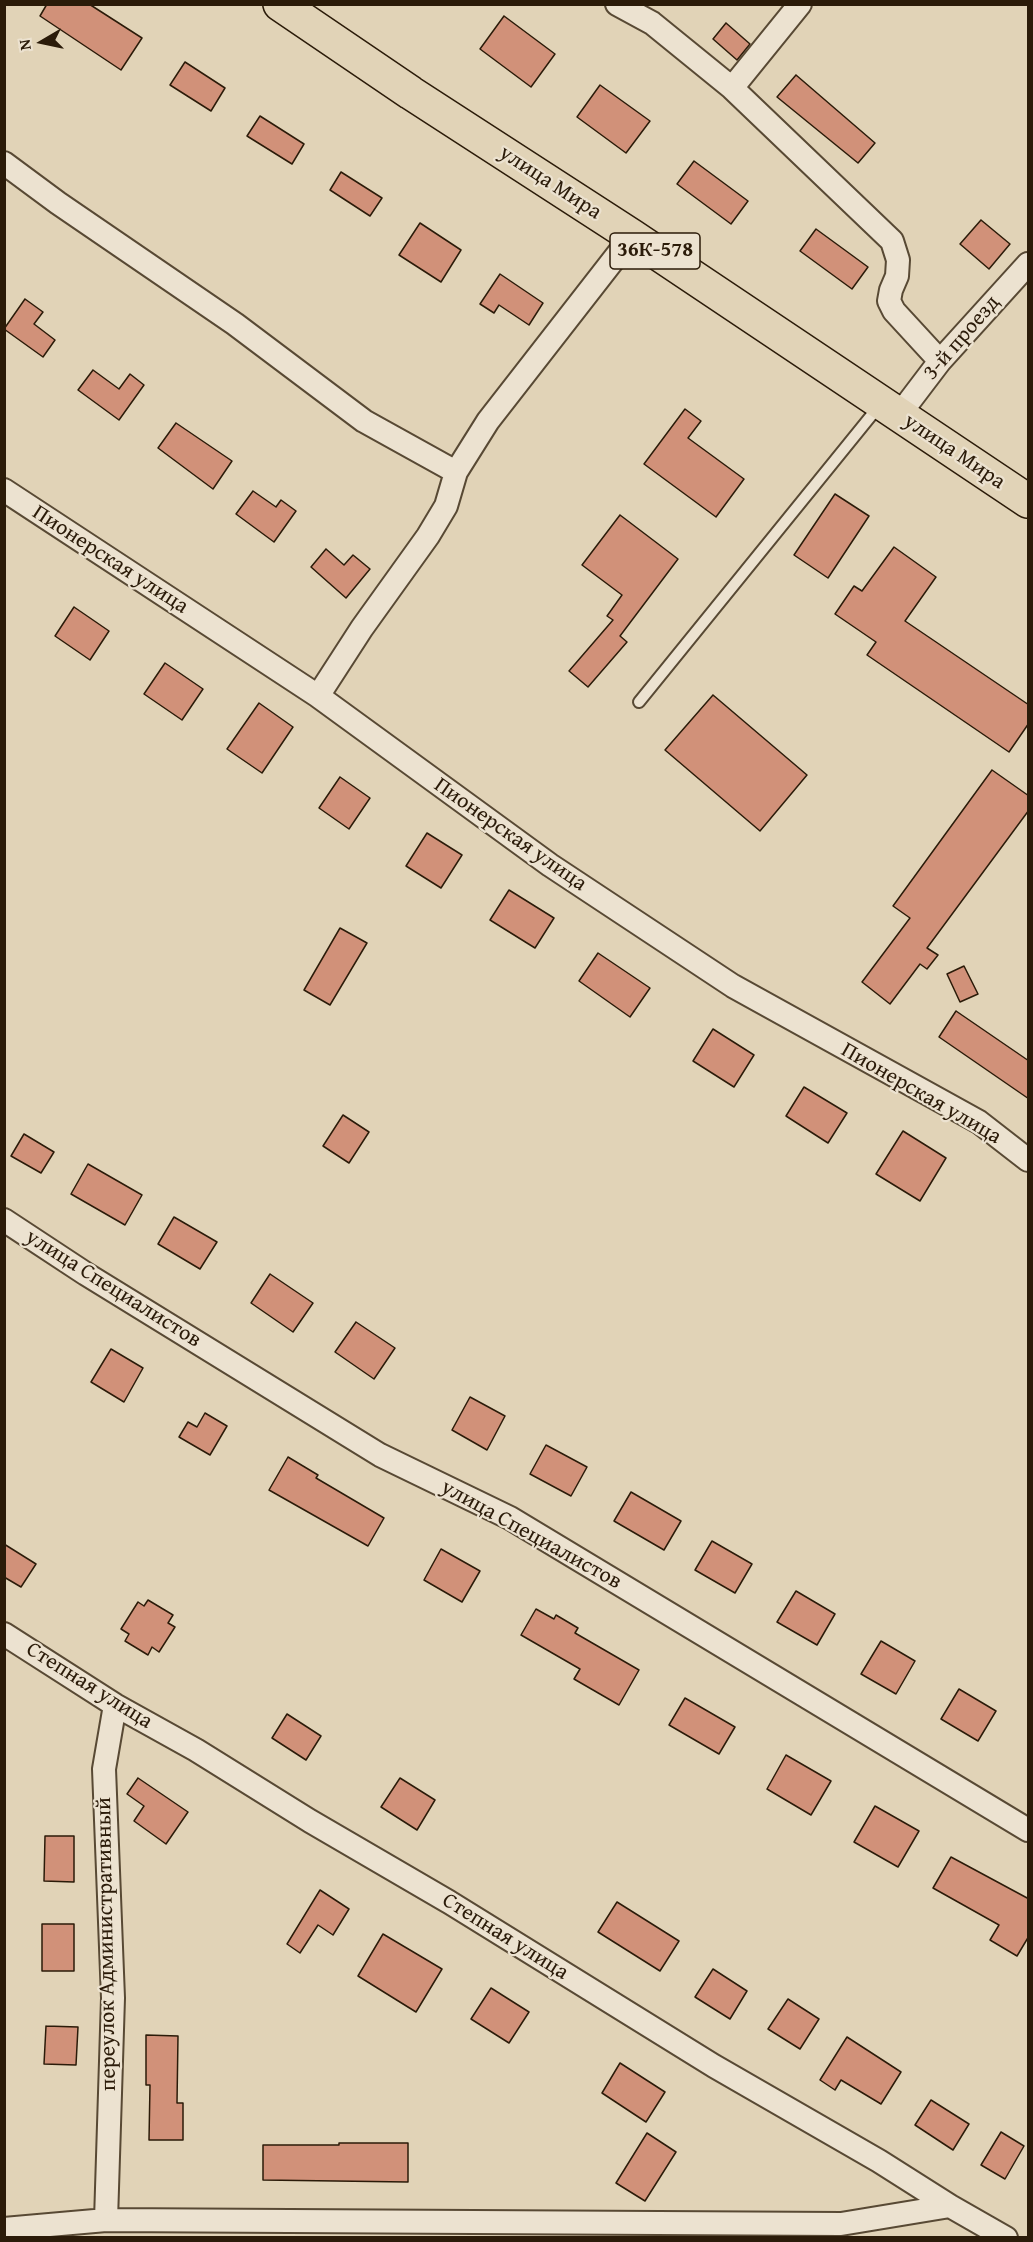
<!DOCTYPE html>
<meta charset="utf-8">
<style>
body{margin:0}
#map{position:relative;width:1033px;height:2242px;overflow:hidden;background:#e1d3b7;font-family:"Gentium Book Plus",serif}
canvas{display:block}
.frame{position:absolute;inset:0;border:6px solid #2b1b09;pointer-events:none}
.north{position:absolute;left:12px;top:12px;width:60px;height:60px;-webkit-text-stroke:4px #ece2d0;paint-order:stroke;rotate:261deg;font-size:16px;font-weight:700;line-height:24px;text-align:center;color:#2b1b09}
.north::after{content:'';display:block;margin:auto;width:21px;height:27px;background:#2b1b09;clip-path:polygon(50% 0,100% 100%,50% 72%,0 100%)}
</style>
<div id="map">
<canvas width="1033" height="2242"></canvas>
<div class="frame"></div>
<div class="north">N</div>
</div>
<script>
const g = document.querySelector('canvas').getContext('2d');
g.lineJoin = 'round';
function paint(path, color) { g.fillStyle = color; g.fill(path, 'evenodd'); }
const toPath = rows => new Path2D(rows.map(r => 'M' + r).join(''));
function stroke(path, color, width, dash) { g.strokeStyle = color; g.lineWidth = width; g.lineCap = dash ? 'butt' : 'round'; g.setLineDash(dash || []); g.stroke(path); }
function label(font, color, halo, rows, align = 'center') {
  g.font = font + ' "Gentium Book Plus",serif'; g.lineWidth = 4.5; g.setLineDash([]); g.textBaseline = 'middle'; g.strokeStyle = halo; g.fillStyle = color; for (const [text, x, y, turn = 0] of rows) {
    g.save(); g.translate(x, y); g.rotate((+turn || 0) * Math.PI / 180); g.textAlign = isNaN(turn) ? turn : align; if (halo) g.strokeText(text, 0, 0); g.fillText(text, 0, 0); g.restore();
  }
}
const building = toPath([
 [47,4,89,4,142,38,121,70,40,16,47,4],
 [504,16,555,54,531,87,480,49,504,16],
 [726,23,750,44,737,60,713,39,726,23],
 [185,62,225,88,211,111,170,85,185,62],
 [796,75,875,143,858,163,777,97,796,75],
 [600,85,650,121,626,153,577,117,600,85],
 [260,116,304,144,292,164,247,136,260,116],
 [694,161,748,201,731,224,677,184,694,161],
 [341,172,382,198,370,216,330,190,341,172],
 [981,220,1010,244,989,269,960,244,981,220],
 [420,223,461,250,441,282,399,255,420,223],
 [816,229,868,267,852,289,800,251,816,229],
 [500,274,543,303,529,325,499,305,494,313,480,304,500,274],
 [25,299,43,312,34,324,55,340,43,357,4,329,25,299],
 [93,370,119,389,130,374,144,385,119,420,78,390,93,370],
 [685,409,701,421,688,438,744,479,716,517,644,464,685,409],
 [176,423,232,461,213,489,158,448,176,423],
 [253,491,276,507,281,500,296,511,274,542,236,514,253,491],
 [835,494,869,516,828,578,794,555,835,494],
 [620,515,678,559,620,636,627,642,588,687,569,671,613,620,607,616,622,595,582,565,620,515],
 [894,547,936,577,905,621,1029,705,1029,723,1009,752,867,655,876,642,835,614,854,586,862,591,894,547],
 [326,549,344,565,353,555,370,569,346,598,311,567,326,549],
 [74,607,109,631,90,660,55,636,74,607],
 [165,663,203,689,182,720,144,694,165,663],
 [713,695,807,775,760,831,665,750,713,695],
 [259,703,293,727,262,773,227,749,259,703],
 [992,770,1029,796,1029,810,927,948,938,955,927,969,920,964,890,1004,862,982,910,918,893,906,992,770],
 [340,777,370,798,349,829,319,808,340,777],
 [427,833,462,855,441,888,406,866,427,833],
 [509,890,554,918,535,948,490,920,509,890],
 [340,928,367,943,330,1005,304,990,340,928],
 [598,953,650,988,630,1017,579,981,598,953],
 [964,966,978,994,960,1002,947,974,964,966],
 [956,1011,1029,1061,1029,1099,939,1037,956,1011],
 [713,1029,754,1055,734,1087,693,1061,713,1029],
 [804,1087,847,1113,828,1143,786,1116,804,1087],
 [343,1115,369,1132,349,1163,323,1146,343,1115],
 [903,1131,946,1158,920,1201,876,1174,903,1131],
 [24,1134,54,1152,41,1173,11,1156,24,1134],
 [88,1164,142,1195,125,1225,71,1194,88,1164],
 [174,1217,217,1242,200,1269,158,1244,174,1217],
 [270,1274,313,1303,293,1332,251,1303,270,1274],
 [356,1322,395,1348,374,1379,335,1352,356,1322],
 [111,1349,143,1368,124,1402,91,1382,111,1349],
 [470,1397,505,1416,487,1450,452,1430,470,1397],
 [205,1413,227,1426,210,1455,179,1437,188,1422,197,1427,205,1413],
 [546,1445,587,1467,571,1496,530,1474,546,1445],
 [288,1457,318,1475,316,1478,384,1518,368,1546,269,1490,288,1457],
 [631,1492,681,1521,664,1550,614,1521,631,1492],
 [712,1541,752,1564,735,1593,695,1570,712,1541],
 [4,1544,36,1564,21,1587,4,1577,4,1544],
 [441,1549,480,1571,462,1602,424,1580,441,1549],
 [796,1591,835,1614,817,1645,777,1622,796,1591],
 [148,1600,173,1615,168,1623,175,1627,159,1652,152,1647,148,1655,125,1641,129,1634,121,1629,138,1602,144,1606,148,1600],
 [536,1609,554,1619,556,1615,578,1628,575,1633,639,1670,619,1705,574,1679,580,1669,521,1635,536,1609],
 [881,1641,915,1661,896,1694,861,1674,881,1641],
 [959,1689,996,1711,978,1741,941,1719,959,1689],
 [685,1698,735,1727,719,1754,669,1725,685,1698],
 [287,1714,321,1736,306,1760,272,1738,287,1714],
 [786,1755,831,1781,811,1815,767,1789,786,1755],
 [138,1778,188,1812,166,1844,134,1821,144,1806,127,1794,138,1778],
 [400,1778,435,1800,417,1830,381,1807,400,1778],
 [875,1806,919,1831,898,1867,854,1842,875,1806],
 [45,1836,74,1836,74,1882,44,1881,45,1836],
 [951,1857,1029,1899,1029,1936,1017,1956,990,1940,999,1925,933,1888,951,1857],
 [320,1890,349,1909,333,1935,318,1925,300,1953,287,1944,320,1890],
 [617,1902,679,1941,660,1971,598,1932,617,1902],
 [42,1924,74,1924,74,1971,42,1971,42,1924],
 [383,1934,442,1969,416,2012,358,1976,383,1934],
 [713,1969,747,1991,730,2019,695,1997,713,1969],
 [491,1988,529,2012,509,2043,471,2019,491,1988],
 [788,1999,819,2019,800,2049,768,2029,788,1999],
 [46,2026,78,2027,76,2065,44,2064,46,2026],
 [146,2035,178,2036,177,2103,183,2103,183,2140,149,2140,150,2085,146,2085,146,2035],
 [847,2037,901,2072,881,2104,841,2080,835,2090,820,2080,847,2037],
 [620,2063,665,2092,646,2122,602,2093,620,2063],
 [931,2100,969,2124,953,2150,915,2125,931,2100],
 [1001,2132,1024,2146,1005,2179,981,2165,1001,2132],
 [647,2133,676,2152,645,2201,616,2183,647,2133],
 [339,2143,408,2143,408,2182,263,2180,263,2145,339,2145,339,2143]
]);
paint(building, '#d19179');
stroke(building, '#2b1b09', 1.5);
const service = toPath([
 [639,702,879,406]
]);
const minor = toPath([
 [617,4,652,23,732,88,892,241,898,260,897,276,891,290,889,301,894,311,940,361],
 [732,88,800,4],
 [4,163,58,203,235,324,364,421,456,472],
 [899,415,940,361,1028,264],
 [4,490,318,696,550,865,733,986,979,1122,1028,1160],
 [318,696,362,628,428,536,446,506,456,472,488,421,632,236],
 [4,1220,86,1274,380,1455,510,1518,1028,1830],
 [4,1634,115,1705,196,1750,310,1821,449,1902,714,2066,879,2161,950,2206,1006,2238],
 [106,2220,113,1998,104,1769,115,1705],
 [4,2229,106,2220,841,2224,950,2206]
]);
const primary = toPath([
 [280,4,411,93,632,236,1028,501]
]);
stroke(service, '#584934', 14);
stroke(minor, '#584934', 26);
stroke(primary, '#2b1b09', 36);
stroke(service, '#ece2d0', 10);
stroke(minor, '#ece2d0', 22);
stroke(primary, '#e1d3b7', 33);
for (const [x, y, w] of [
 [655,251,90]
]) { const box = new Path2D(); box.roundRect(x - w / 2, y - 18, w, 36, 4.5); g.fillStyle = '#ece2d0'; g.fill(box); stroke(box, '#2b1b09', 1.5); }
label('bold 21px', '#2b1b09', null, [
 ["36К-578",655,251]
]);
label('22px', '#2b1b09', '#ece2d0', [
 ["улица Мира",550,183,33],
 ["3-й проезд",962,338,-49],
 ["улица Мира",954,452,34],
 ["Пионерская улица",110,560,33],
 ["Пионерская улица",510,835,35],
 ["Пионерская улица",921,1094,30],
 ["улица Специалистов",113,1289,32],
 ["улица Специалистов",531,1535,29],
 ["Степная улица",89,1686,32],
 ["Степная улица",505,1937,32],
 ["переулок Административный",107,1944,-91]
]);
</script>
